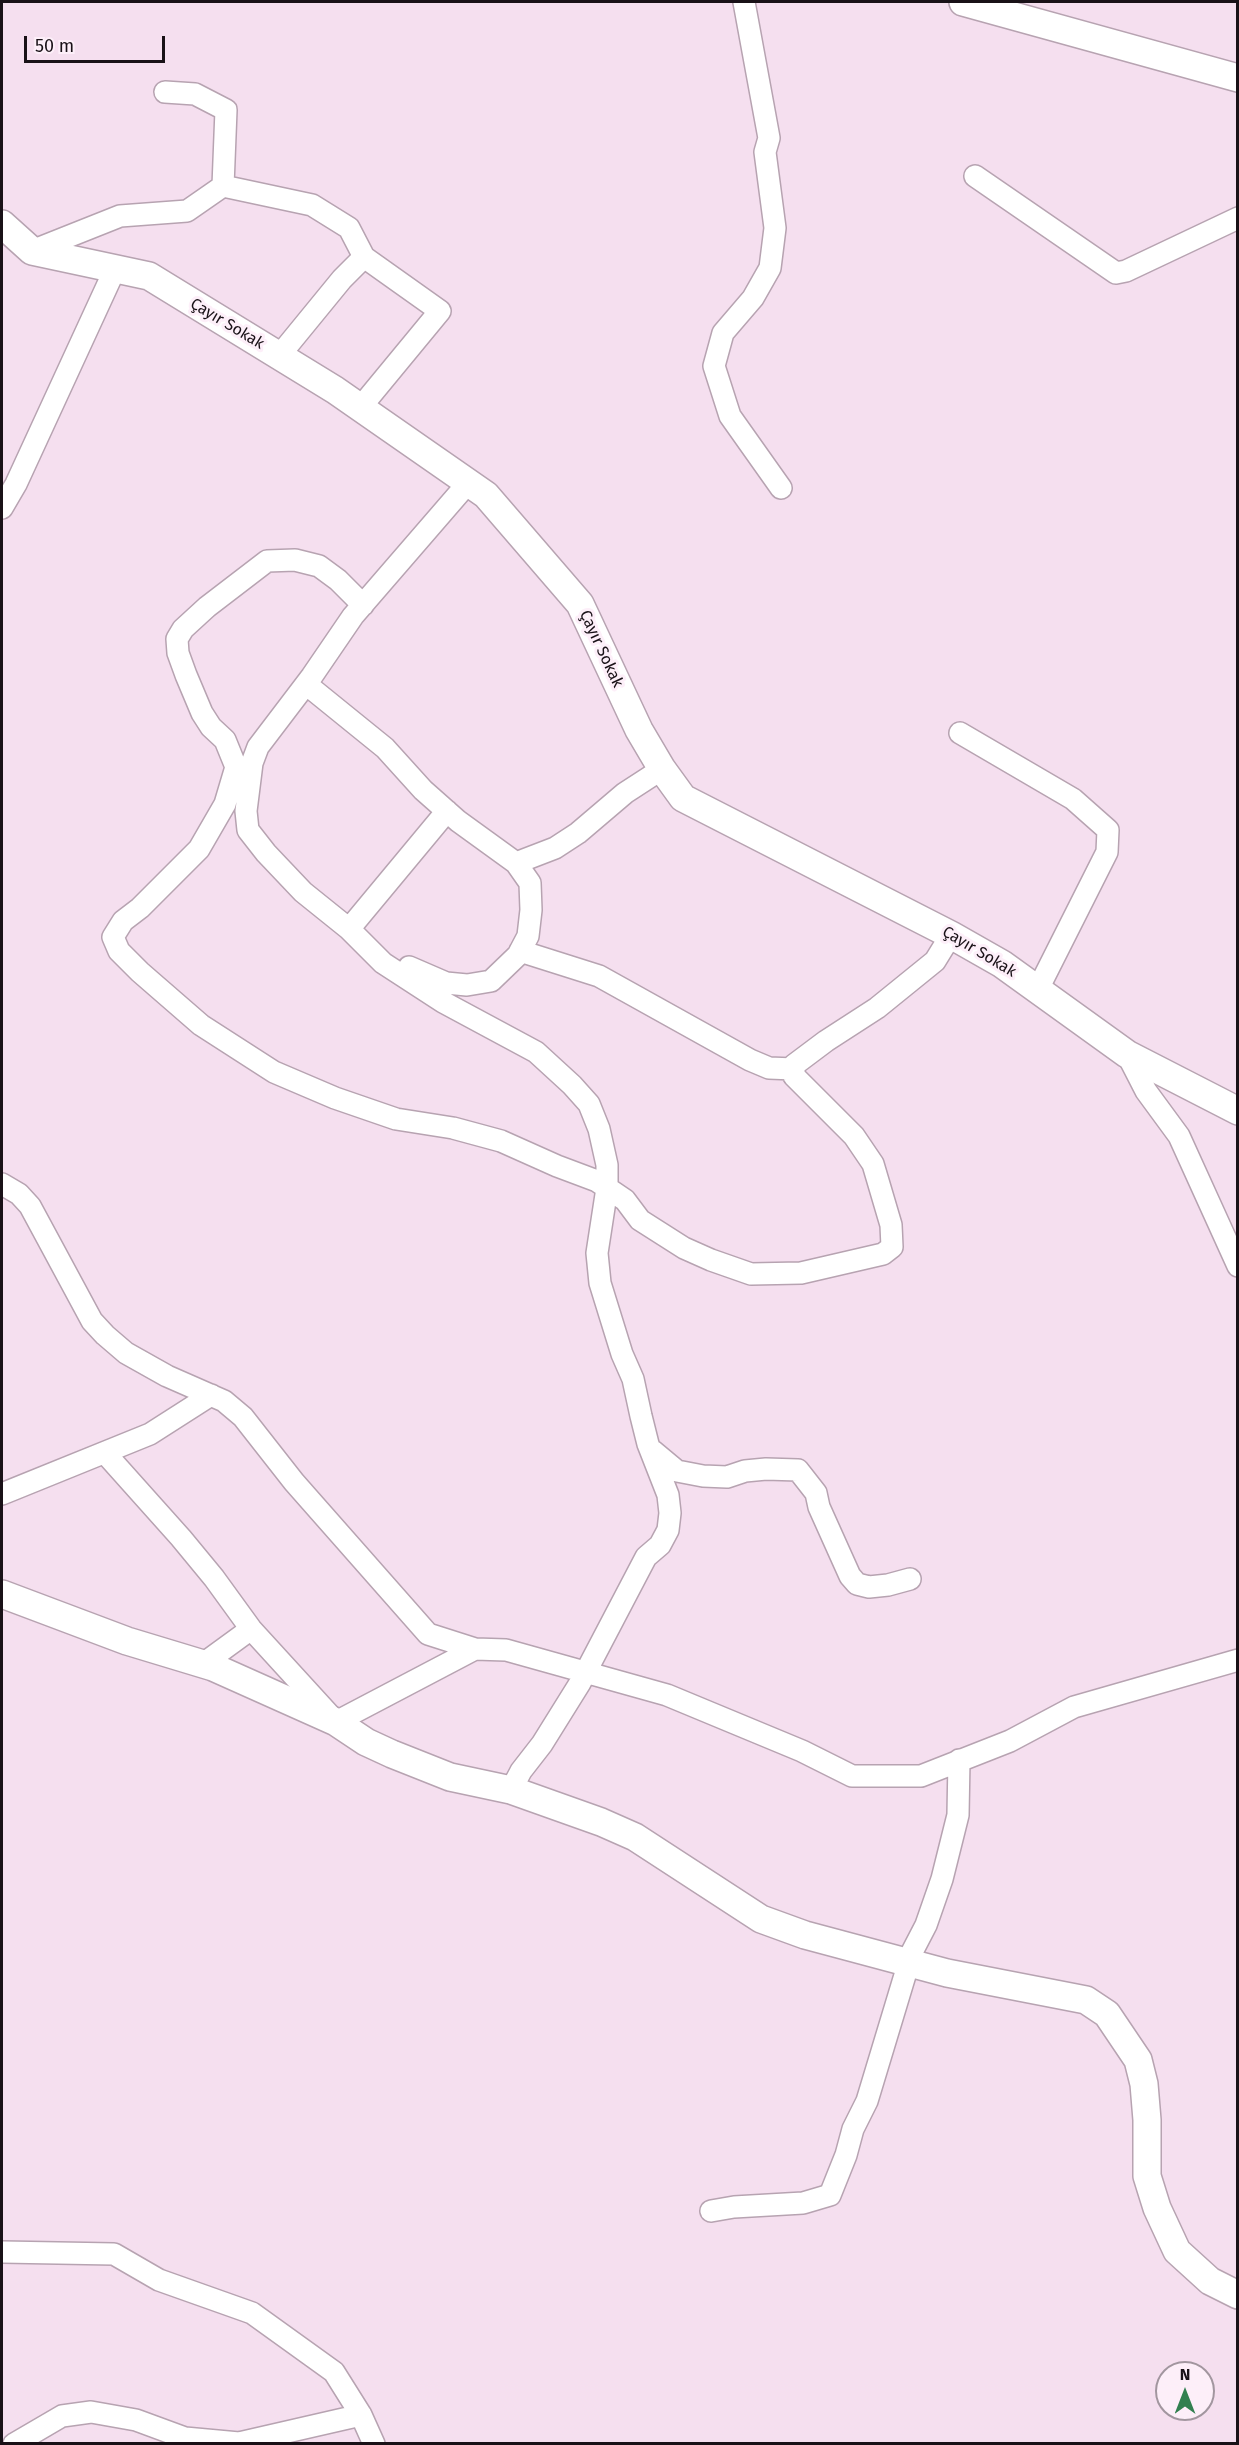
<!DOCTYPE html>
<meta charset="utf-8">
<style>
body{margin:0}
#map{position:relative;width:1239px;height:2445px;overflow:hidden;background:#f5dfef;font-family:"Fira Sans",sans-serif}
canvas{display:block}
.frame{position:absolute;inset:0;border:3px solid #191117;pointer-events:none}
.north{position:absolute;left:1155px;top:2361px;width:60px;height:60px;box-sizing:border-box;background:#fdeff9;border:2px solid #a2969f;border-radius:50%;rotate:0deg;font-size:16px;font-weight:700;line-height:24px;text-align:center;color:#191117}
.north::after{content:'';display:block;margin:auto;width:21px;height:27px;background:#328050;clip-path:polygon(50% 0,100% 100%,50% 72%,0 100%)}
.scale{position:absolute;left:24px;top:36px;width:141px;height:27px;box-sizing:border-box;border:3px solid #191117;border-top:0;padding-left:8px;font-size:18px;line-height:21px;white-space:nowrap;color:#191117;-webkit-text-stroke:4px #fdeff9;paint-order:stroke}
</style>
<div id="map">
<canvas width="1239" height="2445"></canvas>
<div class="frame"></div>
<div class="north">N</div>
<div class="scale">50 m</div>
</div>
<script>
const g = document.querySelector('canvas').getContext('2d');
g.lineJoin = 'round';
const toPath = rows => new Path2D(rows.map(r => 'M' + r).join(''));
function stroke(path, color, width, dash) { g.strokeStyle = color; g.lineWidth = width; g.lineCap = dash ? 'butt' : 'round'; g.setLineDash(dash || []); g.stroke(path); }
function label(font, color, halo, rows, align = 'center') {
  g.font = font + ' "Fira Sans",sans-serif'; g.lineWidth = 6; g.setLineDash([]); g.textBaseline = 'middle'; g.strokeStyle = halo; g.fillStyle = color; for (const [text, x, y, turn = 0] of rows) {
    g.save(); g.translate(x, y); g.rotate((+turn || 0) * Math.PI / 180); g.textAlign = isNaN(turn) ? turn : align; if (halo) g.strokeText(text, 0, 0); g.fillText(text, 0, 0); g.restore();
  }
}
const minor = toPath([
 [744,2,769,138,765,152,775,228,770,268,753,298,723,333,714,366,730,416,781,488],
 [165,92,195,94,226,110,223,186],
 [975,176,1116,273,1126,271,1238,218],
 [32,251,120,216,187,211,223,186,312,205,349,228,364,257,440,311,360,408],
 [279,356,342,279,364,257],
 [468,483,353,616,312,676,258,747,252,763,246,811,248,830,266,853,303,892,349,929,383,963,443,1002,536,1052,572,1085,589,1104,599,1129,607,1165,607,1188,597,1253,600,1283,622,1354,633,1379,641,1416,648,1444,668,1495,670,1513,668,1530,660,1545,646,1557,580,1683,542,1744,521,1771,511,1790],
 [2,508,16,484,115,269],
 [363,605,338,580,319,566,295,560,267,561,207,607,183,629,177,639,178,653,186,675,202,713,211,727,225,740,236,767,225,804,199,849,140,908,123,921,113,937,119,951,140,972,201,1025,274,1072,335,1098,396,1119,453,1128,501,1141,557,1166,597,1181,625,1200,640,1220,684,1248,711,1260,751,1274,801,1273,883,1254,892,1247,891,1225,873,1164,854,1136,794,1076,794,1065,826,1041,877,1008,935,961,951,935],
 [306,684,385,748,423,790,458,821,516,863,530,883,531,910,528,936,518,955,491,981,467,985,446,983,409,967],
 [960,733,1073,799,1108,830,1107,852,1038,989],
 [516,863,555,848,578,833,625,793,662,769],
 [349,929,447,811],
 [520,951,599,976,750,1060,769,1068,794,1069],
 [1127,1054,1146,1091,1179,1136,1238,1266],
 [2,1184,19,1194,30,1206,92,1321,105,1335,126,1353,167,1376,224,1401,243,1417,294,1482,428,1634,475,1649,506,1650,667,1695,802,1751,852,1776,921,1776,1010,1741,1074,1707,1238,1660],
 [653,1451,677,1471,703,1476,727,1477,745,1471,766,1469,798,1470,816,1493,819,1507,850,1576,857,1584,869,1587,888,1585,910,1579],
 [105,1453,181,1538,214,1578,251,1629,336,1722,475,1649],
 [2,1494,150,1434,211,1395],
 [203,1664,251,1629],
 [711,2211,734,2207,803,2203,830,2195,846,2155,853,2129,867,2101,912,1952,926,1925,942,1879,958,1815,959,1760],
 [2,2252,114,2254,159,2280,252,2313,334,2372,361,2415,374,2444],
 [14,2444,62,2416,91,2412,136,2420,185,2438,239,2443,361,2415]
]);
const tertiary = toPath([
 [963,2,1238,78],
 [2,224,32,251,149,276,335,390,486,495,580,604,639,730,662,769,683,798,951,935,1002,964,1127,1054,1238,1111],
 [2,1594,127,1641,213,1667,336,1722,366,1742,392,1754,450,1777,511,1790,601,1822,635,1837,761,1919,805,1935,947,1973,1086,2000,1107,2014,1138,2060,1144,2084,1147,2120,1147,2176,1157,2208,1177,2251,1210,2281,1238,2295]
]);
stroke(minor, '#b7a3b1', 24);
stroke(tertiary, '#b7a3b1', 30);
stroke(minor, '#fff', 21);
stroke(tertiary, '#fff', 27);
label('16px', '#191117', '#fdeff9', [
 ["Çayır Sokak",227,324,31],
 ["Çayır Sokak",601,649,65],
 ["Çayır Sokak",979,952,31]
]);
</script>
